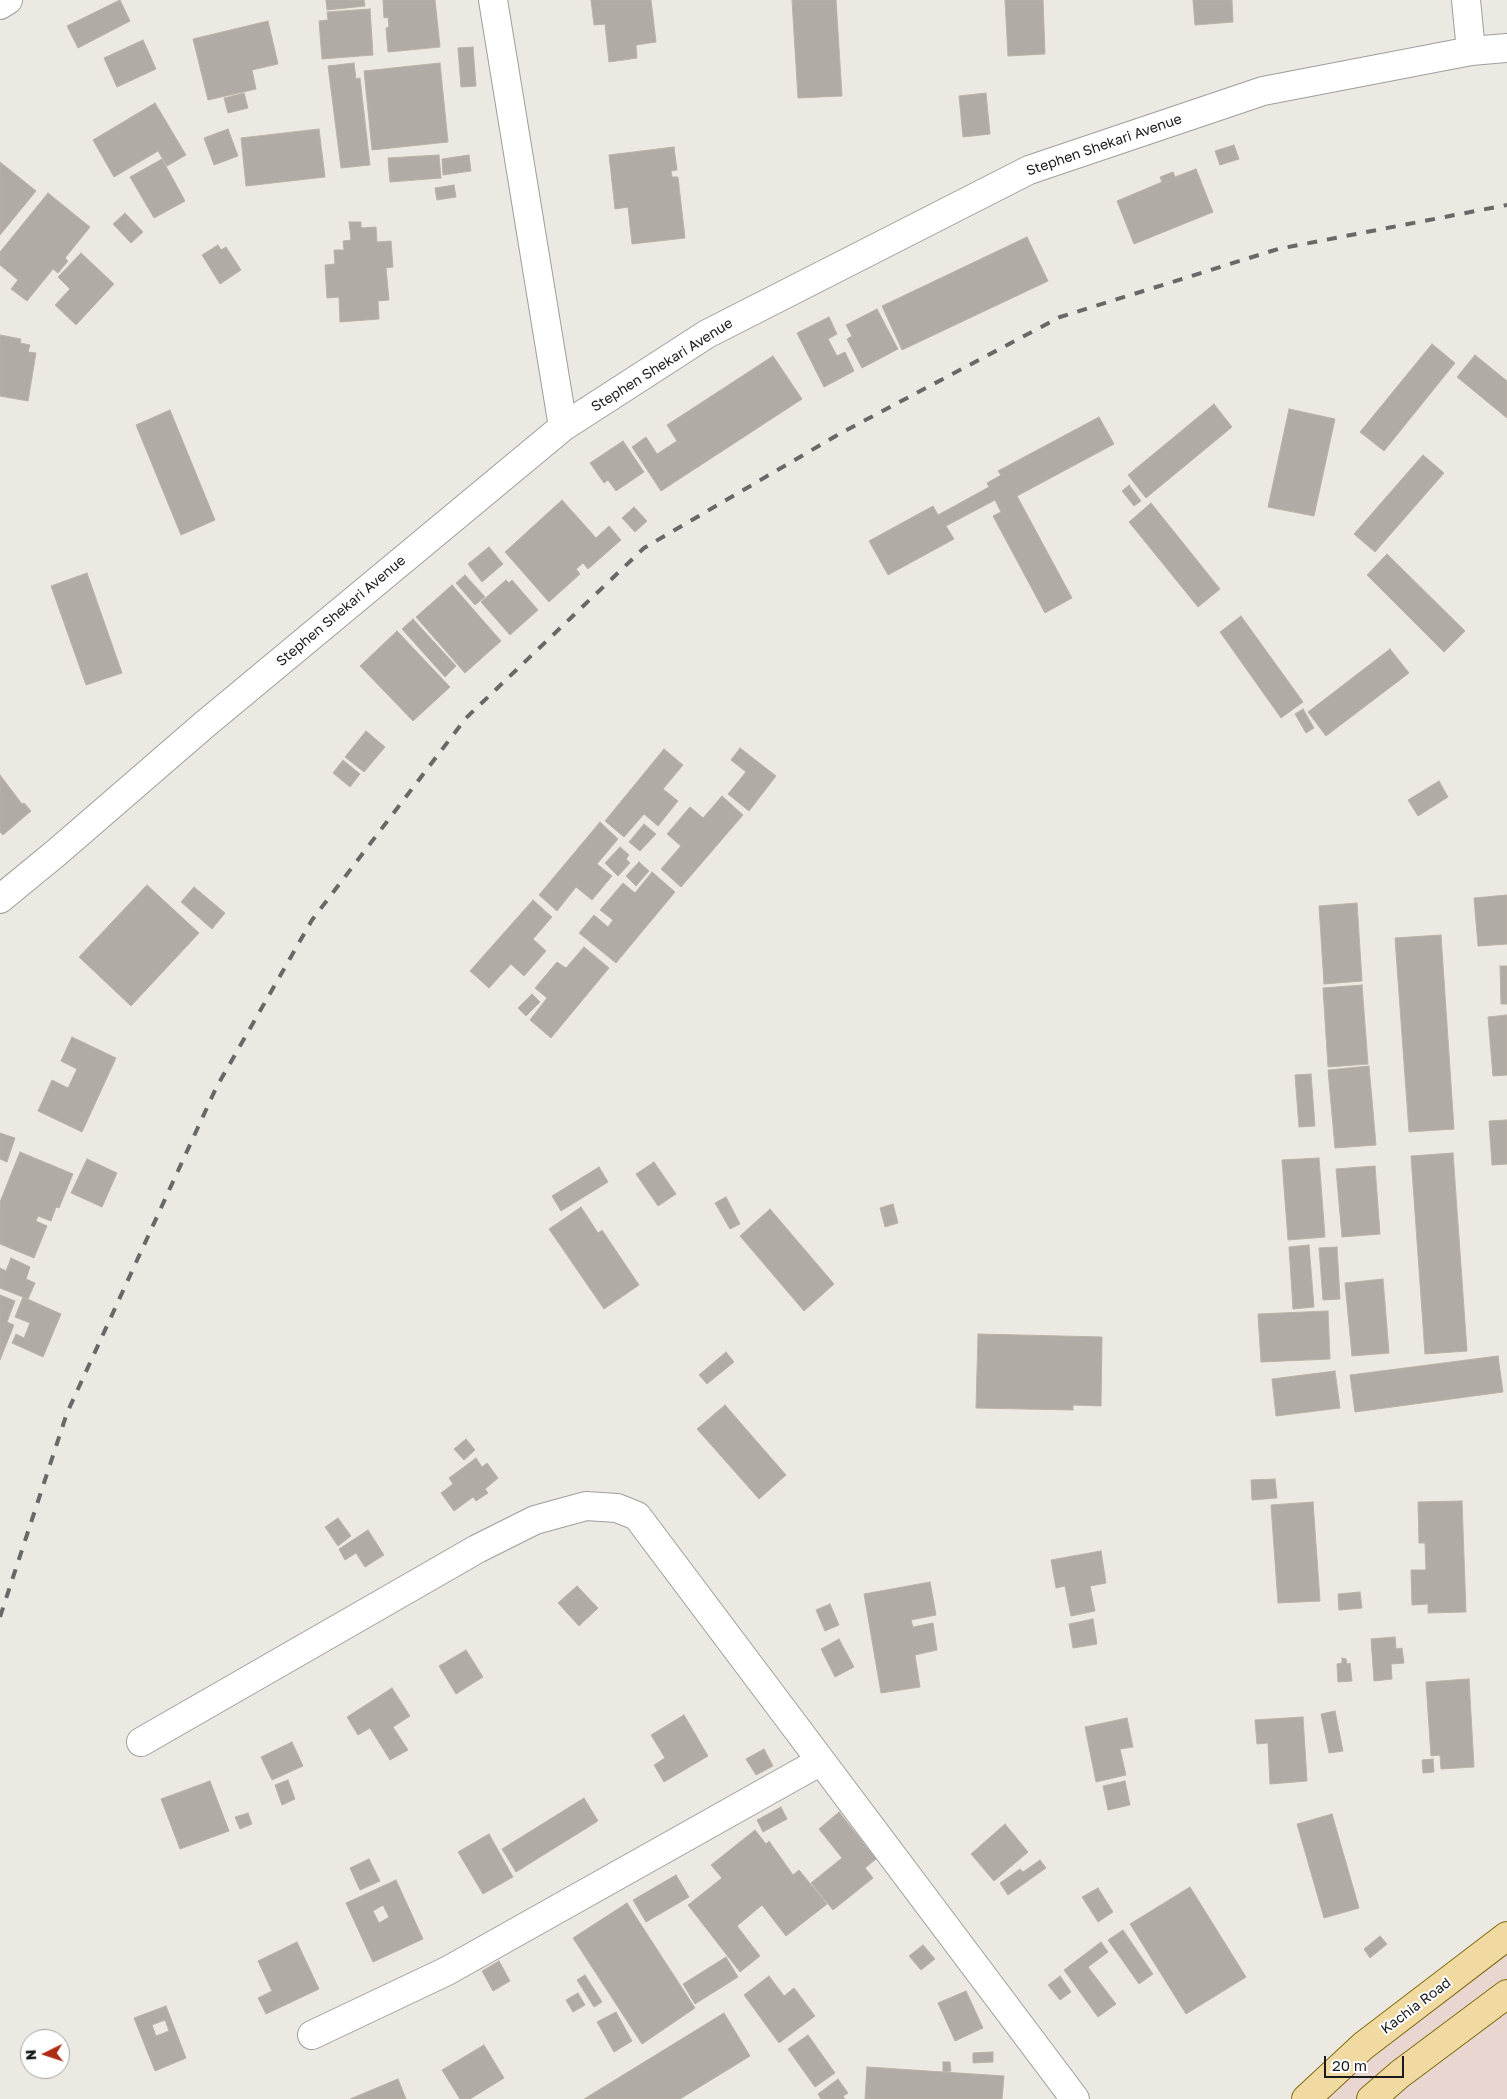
<!DOCTYPE html>
<style>
body{margin:0}
#map{position:relative;width:1507px;height:2099px;overflow:hidden;background:#ebe9e1;font-family:"Golos Text",sans-serif}
canvas{display:block}
.north{position:absolute;left:20px;top:2029px;width:50px;height:50px;box-sizing:border-box;background:#fff;border:1px solid #a3a3a3;border-radius:50%;rotate:266deg;font-size:14px;font-weight:700;line-height:20px;text-align:center;color:#1a1a1a}
.north::after{content:'';display:block;margin:auto;width:18px;height:22px;background:#ae2d16;clip-path:polygon(50% 0,100% 100%,50% 72%,0 100%)}
.scale{position:absolute;left:1324px;top:2056px;width:80px;height:22px;box-sizing:border-box;border:2px solid #1a1a1a;border-top:0;padding-left:6px;font-size:15px;line-height:18px;white-space:nowrap;color:#1a1a1a;-webkit-text-stroke:4px #fff;paint-order:stroke}
</style>
<div id="map">
<canvas width="1507" height="2099"></canvas>
<div class="north">N</div>
<div class="scale">20 m</div>
</div>
<script>
const g = document.querySelector('canvas').getContext('2d');
g.lineJoin = 'round';
function paint(path, color) { g.fillStyle = color; g.fill(path, 'evenodd'); }
const toPath = rows => new Path2D(rows.map(r => 'M' + r).join(''));
function stroke(path, color, width, dash) { g.strokeStyle = color; g.lineWidth = width; g.lineCap = dash ? 'butt' : 'round'; g.setLineDash(dash || []); g.stroke(path); }
function label(font, color, halo, rows, align = 'center') {
  g.font = font + ' "Golos Text",sans-serif'; g.lineWidth = 4; g.setLineDash([]); g.textBaseline = 'middle'; g.strokeStyle = halo; g.fillStyle = color; for (const [text, x, y, turn = 0] of rows) {
    g.save(); g.translate(x, y); g.rotate((+turn || 0) * Math.PI / 180); g.textAlign = isNaN(turn) ? turn : align; if (halo) g.strokeText(text, 0, 0); g.fillText(text, 0, 0); g.restore();
  }
}
paint(toPath([
 [1507,1939,1507,2099,1298,2099]
]), '#ead6d1');
const building = toPath([
 [120,0,130,21,78,48,67,26,120,0],
 [326,0,364,0,365,6,327,10,326,0],
 [383,0,435,0,440,47,388,52,386,28,389,27,388,17,384,18,383,0],
 [591,0,651,0,656,42,636,45,637,58,609,62,605,24,594,25,591,0],
 [792,0,836,0,842,96,798,98,792,0],
 [1005,0,1043,0,1045,54,1008,56,1005,0],
 [1193,0,1232,0,1233,22,1195,25,1193,0],
 [370,9,373,55,322,59,319,21,328,20,327,12,370,9],
 [268,21,278,64,252,70,256,89,208,100,193,39,268,21],
 [143,40,156,69,117,87,104,58,143,40],
 [473,47,476,86,461,87,458,48,473,47],
 [354,63,356,79,360,78,370,165,341,168,328,66,354,63],
 [440,63,448,142,372,150,364,71,440,63],
 [244,93,248,108,228,113,224,98,244,93],
 [986,93,990,134,963,137,959,96,986,93],
 [155,103,186,155,167,166,158,151,114,177,93,140,155,103],
 [228,129,238,156,214,165,204,138,228,129],
 [319,129,325,177,246,186,241,138,319,129],
 [1234,145,1239,159,1220,165,1215,151,1234,145],
 [674,147,677,170,671,171,672,177,678,177,685,238,632,244,628,207,615,209,609,155,674,147],
 [439,155,441,178,390,182,388,158,439,155],
 [469,155,471,171,443,175,442,159,469,155],
 [162,159,185,201,154,218,130,177,162,159],
 [0,162,36,191,0,235,0,162],
 [1196,169,1213,212,1134,244,1117,201,1162,182,1160,177,1173,172,1175,177,1196,169],
 [454,185,456,197,437,200,435,188,454,185],
 [48,193,90,227,65,258,68,261,58,273,53,269,27,301,11,289,18,280,0,265,0,252,48,193],
 [125,213,143,232,131,243,113,224,125,213],
 [349,222,361,222,361,228,376,227,377,242,391,241,393,267,386,268,389,300,378,301,379,319,340,322,339,297,327,298,325,265,335,264,334,250,344,250,343,241,351,240,349,222],
 [1027,237,1048,281,902,350,882,306,1027,237],
 [218,245,221,250,226,247,241,270,220,284,202,255,218,245],
 [81,253,114,284,76,325,55,305,70,289,58,277,81,253],
 [877,309,898,349,862,368,847,339,852,336,846,325,877,309],
 [829,317,837,334,828,339,837,356,845,352,854,371,824,387,797,333,829,317],
 [0,335,21,339,20,343,30,345,28,352,36,353,28,401,0,396,0,335],
 [1432,344,1455,363,1384,451,1360,432,1432,344],
 [1475,355,1507,381,1507,418,1457,377,1475,355],
 [773,356,802,399,661,491,632,447,646,437,657,454,677,441,667,425,773,356],
 [1214,404,1232,427,1146,498,1128,475,1214,404],
 [1289,409,1335,419,1314,516,1268,507,1289,409],
 [170,410,215,520,181,535,136,425,170,410],
 [1099,417,1114,444,1017,496,1072,598,1045,613,993,516,1001,512,995,500,946,526,954,539,888,575,869,541,933,506,938,515,989,487,987,483,1001,475,998,471,1099,417],
 [623,441,644,472,616,491,608,480,604,483,590,463,623,441],
 [1423,455,1444,473,1375,552,1354,534,1423,455],
 [1129,485,1141,501,1134,506,1122,491,1129,485],
 [562,500,596,538,609,526,621,540,588,569,583,563,576,569,580,574,549,602,505,552,562,500],
 [1151,503,1220,589,1198,607,1129,522,1151,503],
 [634,507,647,521,635,532,622,518,634,507],
 [489,547,503,564,482,582,468,564,489,547],
 [1387,554,1465,631,1444,652,1367,575,1387,554],
 [87,573,122,673,86,685,51,586,87,573],
 [465,575,485,597,475,605,456,583,465,575],
 [506,580,509,583,512,580,538,610,510,635,481,602,506,580],
 [452,585,501,641,465,673,416,617,452,585],
 [1241,616,1303,702,1281,718,1220,632,1241,616],
 [413,619,456,666,445,677,402,629,413,619],
 [397,631,450,687,413,721,360,666,397,631],
 [1390,649,1409,673,1326,736,1308,712,1390,649],
 [1303,709,1314,728,1306,733,1295,714,1303,709],
 [366,731,385,747,364,772,345,757,366,731],
 [740,748,776,776,749,811,728,794,746,772,731,760,740,748],
 [664,749,683,765,663,789,678,801,658,826,644,814,624,837,605,821,664,749],
 [343,760,360,774,350,787,333,773,343,760],
 [0,775,22,804,24,803,31,811,3,835,0,832,0,775],
 [1439,781,1448,797,1418,816,1408,800,1439,781],
 [722,796,743,815,681,887,661,869,681,846,667,834,690,807,703,818,722,796],
 [600,822,618,839,597,864,612,876,592,900,576,887,557,911,539,895,600,822],
 [644,824,656,834,640,851,629,842,644,824],
 [620,847,629,855,626,859,630,863,618,876,605,863,620,847],
 [639,862,649,871,636,886,626,876,639,862],
 [652,872,675,892,616,963,579,933,594,915,608,927,613,920,600,910,623,883,635,893,652,872],
 [147,885,199,933,131,1006,79,957,147,885],
 [194,887,225,913,212,929,181,902,194,887],
 [1507,895,1507,944,1478,946,1474,898,1507,895],
 [533,900,552,917,533,939,546,951,524,976,511,964,489,988,470,971,533,900],
 [1357,903,1362,981,1324,984,1319,906,1357,903],
 [1441,935,1454,1129,1409,1132,1395,938,1441,935],
 [584,947,609,968,551,1038,530,1020,547,998,535,988,557,962,566,968,584,947],
 [1500,966,1507,966,1507,1004,1501,1004,1500,966],
 [1362,985,1368,1064,1328,1067,1323,988,1362,985],
 [532,994,540,1002,526,1016,518,1008,532,994],
 [1507,1015,1507,1075,1493,1076,1488,1017,1507,1015],
 [72,1037,116,1058,82,1132,38,1111,52,1080,68,1088,77,1069,61,1061,72,1037],
 [1369,1066,1376,1145,1335,1148,1328,1070,1369,1066],
 [1311,1074,1315,1126,1299,1127,1295,1075,1311,1074],
 [1507,1120,1507,1164,1492,1165,1489,1121,1507,1120],
 [0,1133,15,1138,7,1162,0,1159,0,1133],
 [20,1152,73,1174,59,1208,56,1207,51,1221,38,1216,36,1221,47,1226,34,1258,0,1244,0,1202,20,1152],
 [1453,1153,1467,1351,1425,1354,1411,1156,1453,1153],
 [1319,1158,1325,1237,1288,1240,1282,1160,1319,1158],
 [87,1159,117,1173,102,1207,71,1193,87,1159],
 [654,1162,676,1194,658,1206,636,1174,654,1162],
 [1375,1166,1380,1234,1342,1237,1336,1169,1375,1166],
 [599,1167,608,1182,561,1211,552,1196,599,1167],
 [726,1197,740,1224,730,1229,715,1203,726,1197],
 [893,1204,898,1223,885,1227,880,1208,893,1204],
 [581,1207,598,1233,602,1230,639,1285,604,1309,549,1229,581,1207],
 [770,1209,834,1284,804,1311,740,1236,770,1209],
 [1309,1245,1314,1307,1293,1309,1289,1247,1309,1245],
 [1337,1247,1340,1299,1323,1300,1319,1248,1337,1247],
 [11,1258,30,1267,26,1279,35,1283,28,1299,0,1288,0,1268,6,1271,11,1258],
 [1383,1279,1389,1353,1352,1356,1345,1283,1383,1279],
 [0,1295,15,1301,7,1322,14,1325,0,1360,0,1295],
 [23,1297,61,1314,43,1357,12,1343,16,1334,24,1338,30,1323,15,1317,23,1297],
 [1328,1311,1330,1359,1261,1362,1258,1314,1328,1311],
 [978,1334,1102,1337,1101,1406,1073,1405,1073,1410,976,1408,978,1334],
 [726,1352,734,1362,707,1384,699,1375,726,1352],
 [1498,1356,1503,1392,1355,1412,1350,1375,1498,1356],
 [1335,1371,1340,1408,1276,1416,1272,1379,1335,1371],
 [725,1405,786,1475,759,1499,697,1429,725,1405],
 [466,1439,475,1450,464,1460,454,1449,466,1439],
 [476,1458,482,1467,487,1463,498,1478,485,1489,488,1493,476,1501,473,1497,454,1511,441,1493,453,1484,449,1478,476,1458],
 [1275,1479,1277,1498,1252,1500,1251,1480,1275,1479],
 [1462,1501,1466,1612,1428,1613,1428,1604,1412,1605,1411,1570,1426,1570,1425,1543,1419,1543,1418,1502,1462,1501],
 [1313,1502,1320,1601,1278,1603,1271,1505,1313,1502],
 [338,1518,351,1536,338,1546,325,1527,338,1518],
 [368,1530,384,1555,365,1567,356,1553,345,1560,339,1549,368,1530],
 [1101,1551,1106,1583,1090,1586,1095,1611,1071,1616,1065,1586,1056,1588,1051,1560,1101,1551],
 [930,1582,936,1615,911,1620,913,1627,933,1623,937,1650,915,1655,920,1687,881,1693,864,1594,930,1582],
 [577,1586,598,1608,579,1626,558,1603,577,1586],
 [1360,1592,1362,1608,1339,1610,1338,1594,1360,1592],
 [830,1604,839,1625,825,1631,816,1610,830,1604],
 [1093,1619,1097,1644,1073,1648,1069,1624,1093,1619],
 [1395,1637,1396,1649,1402,1648,1404,1663,1391,1664,1392,1679,1374,1681,1371,1639,1395,1637],
 [839,1639,854,1667,835,1677,821,1649,839,1639],
 [466,1650,483,1677,456,1694,439,1666,466,1650],
 [1342,1658,1346,1659,1347,1664,1350,1663,1352,1681,1338,1682,1337,1664,1342,1663,1342,1658],
 [1469,1679,1474,1767,1441,1769,1440,1755,1431,1756,1426,1682,1469,1679],
 [392,1688,410,1716,393,1727,408,1750,390,1760,370,1728,358,1735,347,1717,392,1688],
 [1335,1711,1343,1751,1329,1753,1321,1714,1335,1711],
 [684,1715,708,1756,664,1782,654,1765,665,1758,651,1735,684,1715],
 [1303,1717,1307,1781,1270,1784,1268,1743,1257,1744,1255,1720,1303,1717],
 [1127,1718,1133,1747,1120,1749,1126,1775,1096,1782,1085,1727,1127,1718],
 [292,1742,303,1766,272,1780,261,1757,292,1742],
 [764,1749,773,1766,756,1775,746,1759,764,1749],
 [1433,1759,1434,1772,1423,1773,1422,1760,1433,1759],
 [288,1780,295,1799,282,1805,275,1785,288,1780],
 [210,1781,229,1831,180,1849,161,1799,210,1781],
 [1125,1781,1130,1805,1108,1810,1103,1786,1125,1781],
 [584,1798,598,1821,516,1872,502,1849,584,1798],
 [781,1807,787,1819,763,1832,757,1820,781,1807],
 [839,1812,876,1859,865,1868,873,1878,833,1910,811,1883,842,1858,819,1829,839,1812],
 [248,1813,252,1824,240,1829,235,1817,248,1813],
 [1332,1814,1359,1908,1324,1918,1297,1824,1332,1814],
 [1005,1824,1028,1852,994,1881,971,1854,1005,1824],
 [755,1830,766,1844,769,1841,793,1875,799,1870,827,1904,786,1936,762,1905,737,1926,760,1956,740,1972,688,1905,722,1878,711,1865,755,1830],
 [489,1834,513,1877,483,1894,458,1852,489,1834],
 [369,1859,380,1881,360,1890,350,1868,369,1859],
 [1040,1860,1046,1868,1008,1895,1000,1883,1020,1869,1023,1872,1040,1860],
 [676,1875,689,1897,646,1922,633,1900,676,1875],
 [396,1880,423,1939,373,1962,346,1903,396,1880],
 [383,1905,389,1917,379,1923,373,1911,383,1905],
 [1190,1887,1246,1977,1186,2014,1130,1924,1190,1887],
 [1098,1888,1113,1912,1098,1922,1082,1897,1098,1888],
 [627,1903,695,2008,642,2044,573,1938,627,1903],
 [1123,1930,1153,1974,1139,1984,1108,1940,1123,1930],
 [1380,1936,1387,1944,1370,1958,1364,1949,1380,1936],
 [297,1942,319,1989,266,2014,258,1998,272,1991,258,1961,297,1942],
 [1101,1942,1108,1952,1088,1967,1116,2004,1098,2017,1064,1970,1101,1942],
 [923,1945,935,1959,921,1970,909,1956,923,1945],
 [726,1957,738,1977,695,2004,683,1984,726,1957],
 [499,1961,510,1981,493,1991,482,1971,499,1961],
 [585,1975,602,2002,594,2007,577,1980,585,1975],
 [769,1976,784,1996,794,1988,815,2016,779,2043,744,1995,769,1976],
 [1060,1976,1071,1992,1060,2000,1048,1985,1060,1976],
 [966,1991,983,2028,955,2041,938,2003,966,1991],
 [578,1993,585,2005,573,2012,566,2000,578,1993],
 [166,2006,186,2058,155,2071,134,2018,166,2006],
 [165,2020,169,2031,156,2036,152,2025,165,2020],
 [616,2012,632,2041,614,2052,597,2022,616,2012],
 [724,2013,750,2056,680,2099,584,2099,724,2013],
 [808,2035,835,2073,815,2087,788,2049,808,2035],
 [484,2045,504,2078,470,2099,460,2099,442,2070,484,2045],
 [993,2052,993,2062,973,2063,973,2053,993,2052],
 [943,2062,950,2062,951,2071,943,2072,943,2062],
 [867,2067,1004,2076,1002,2099,865,2099,867,2067],
 [398,2079,406,2099,350,2099,398,2079],
 [838,2079,848,2093,843,2096,845,2099,821,2099,818,2094,838,2079]
]);
paint(building, '#b0aba4');
stroke(building, '#bbb2a5', 1);
const street = toPath([
 [493,0,563,427],
 [1466,0,1471,51],
 [0,5,8,0],
 [0,899,56,853,204,725,563,427,707,334,1029,170,1263,91,1471,51,1507,48],
 [141,1742,477,1549,535,1520,586,1506,617,1508,637,1516,1075,2099],
 [312,2035,447,1971,821,1761]
]);
const primary = toPath([
 [1306,2099,1363,2046,1507,1936],
 [1371,2099,1400,2074,1507,1994]
]);
stroke(street, '#9e9e9e', 30);
stroke(primary, '#806c11', 30);
stroke(street, '#fff', 28);
stroke(primary, '#f0daa1', 28);
stroke(toPath([
 [0,1617,67,1413,216,1088,312,920,466,718,644,548,841,433,1060,317,1278,249,1507,205]
]), '#686868', 4, [10, 10]);
label('14px', '#1a1a1a', '#fff', [
 ["Stephen Shekari Avenue",1104,145,-19],
 ["Stephen Shekari Avenue",662,365,-32],
 ["Stephen Shekari Avenue",341,611,-40],
 ["Kachia Road",1416,2006,-37]
]);
</script>
